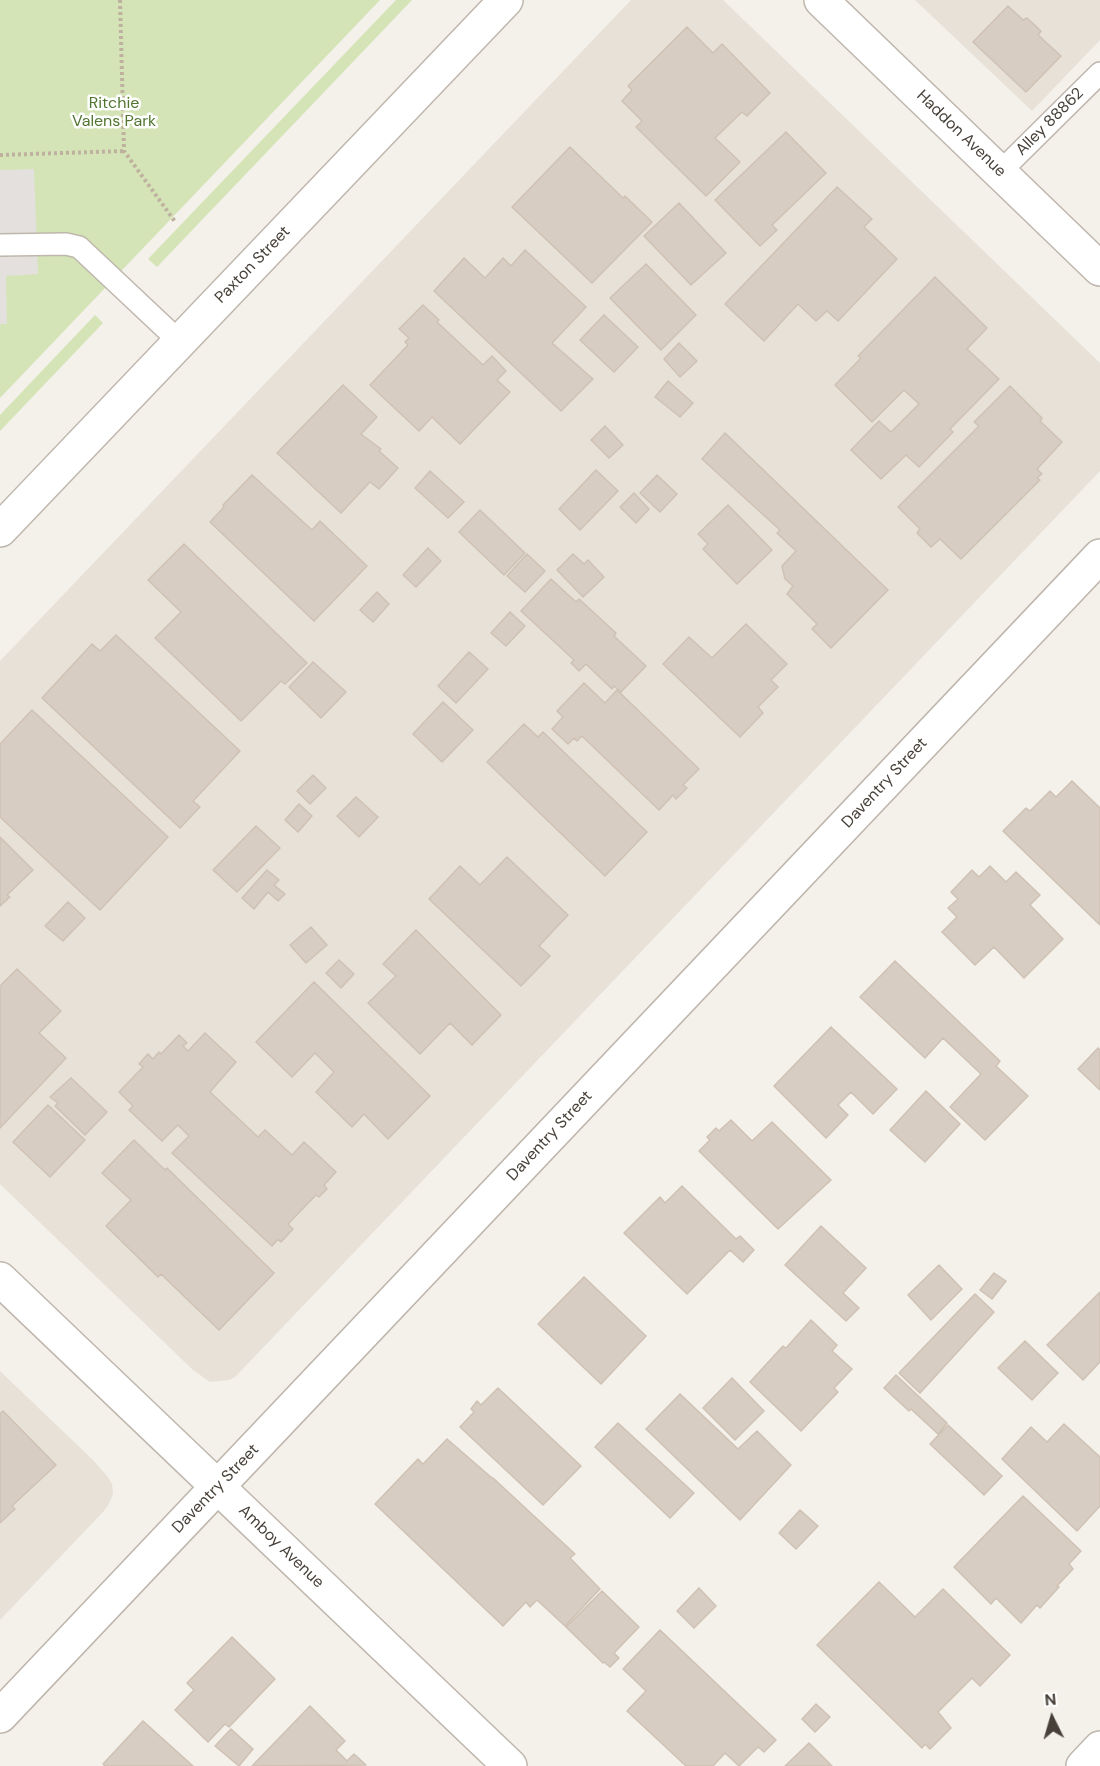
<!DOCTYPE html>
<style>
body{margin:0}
#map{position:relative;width:1100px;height:1766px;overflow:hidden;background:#f4f0ea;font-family:"DM Sans",sans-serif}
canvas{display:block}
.north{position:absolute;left:1022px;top:1688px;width:60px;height:60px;-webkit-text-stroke:4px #fff;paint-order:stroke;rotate:355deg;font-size:16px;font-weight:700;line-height:24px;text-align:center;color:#474039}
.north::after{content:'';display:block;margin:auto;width:21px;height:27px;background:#474039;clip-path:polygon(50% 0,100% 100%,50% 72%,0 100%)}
</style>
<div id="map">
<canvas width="1100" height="1766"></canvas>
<div class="north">N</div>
</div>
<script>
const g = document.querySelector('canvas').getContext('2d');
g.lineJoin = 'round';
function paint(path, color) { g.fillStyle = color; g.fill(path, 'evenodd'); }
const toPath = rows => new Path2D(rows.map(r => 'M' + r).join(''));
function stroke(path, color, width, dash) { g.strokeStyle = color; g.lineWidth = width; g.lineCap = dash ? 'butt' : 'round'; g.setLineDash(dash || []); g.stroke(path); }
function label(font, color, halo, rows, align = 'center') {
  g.font = font + ' "DM Sans",sans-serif'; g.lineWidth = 5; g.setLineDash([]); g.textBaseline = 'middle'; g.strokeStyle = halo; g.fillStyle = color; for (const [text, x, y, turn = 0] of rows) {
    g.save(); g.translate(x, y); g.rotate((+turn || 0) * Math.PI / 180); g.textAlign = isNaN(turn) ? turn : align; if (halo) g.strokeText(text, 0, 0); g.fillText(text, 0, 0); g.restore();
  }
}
paint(toPath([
 [631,0,723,0,1100,363,1100,471,236,1376,230,1380,210,1382,193,1370,0,1184,0,661],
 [915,0,1100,0,1100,40,1032,111],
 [0,1371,93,1460,108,1477,112,1484,113,1494,109,1504,103,1512,0,1620]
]), '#e7e1d8');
paint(toPath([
 [0,0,380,0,0,398],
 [396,0,412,0,157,267,148,259],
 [95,315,103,323,0,431,0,415]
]), '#d4e4b6');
paint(toPath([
 [34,169,38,274,6,276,7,324,0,324,0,170]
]), '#e3e0de');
const building = toPath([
 [1008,6,1023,20,1027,18,1041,31,1038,35,1061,56,1026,92,973,42,1008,6],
 [687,27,713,53,722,44,770,93,747,116,742,112,715,138,740,162,706,196,636,127,642,121,622,101,632,90,628,86,687,27],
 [786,132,826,173,772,225,777,230,760,246,715,200,786,132],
 [570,147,623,198,625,196,652,222,592,283,512,207,570,147],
 [837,187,872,219,864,227,897,259,838,321,827,311,816,321,798,304,764,341,725,304,837,187],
 [679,203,726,253,691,285,644,236,679,203],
 [525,250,586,307,552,343,593,379,561,411,434,291,464,258,485,278,503,258,511,266,525,250],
 [646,264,696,315,661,350,610,298,646,264],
 [935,277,987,328,967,349,999,379,950,429,953,432,919,467,906,455,881,479,851,450,879,421,891,432,919,404,904,390,872,422,835,385,861,358,858,356,935,277],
 [423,305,439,320,437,322,483,365,492,356,506,371,497,380,510,392,460,444,432,417,419,431,370,385,408,345,405,342,409,338,399,329,423,305],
 [604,315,638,347,614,372,580,340,604,315],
 [679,343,697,361,680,377,664,359,679,343],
 [668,381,693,403,680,417,655,397,668,381],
 [343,385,377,417,361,434,381,449,379,451,398,468,379,489,370,482,341,513,277,453,343,385],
 [1010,386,1042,418,1040,421,1062,442,1037,469,1042,474,1037,478,1040,480,961,559,940,539,931,547,917,533,920,529,898,507,979,426,974,422,1010,386],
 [605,426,623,445,609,458,591,440,605,426],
 [725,433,888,590,831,648,812,629,817,624,787,594,793,586,785,579,782,566,796,551,777,533,780,530,702,459,725,433],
 [596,470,618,491,580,530,559,509,596,470],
 [430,471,464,502,448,518,415,488,430,471],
 [252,475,312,530,320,521,367,566,314,621,210,522,224,507,223,505,252,475],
 [657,475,677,494,660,512,640,493,657,475],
 [634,493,649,509,636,523,620,507,634,493],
 [728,505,772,550,737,584,703,549,708,544,698,534,728,505],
 [480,510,525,553,504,575,459,532,480,510],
 [184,544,307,663,285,684,281,681,241,721,155,638,181,612,148,580,184,544],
 [428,548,441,561,416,587,403,575,428,548],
 [527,554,545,571,525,592,507,576,527,554],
 [573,554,584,564,588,560,604,577,583,597,557,570,573,554],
 [551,579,576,602,579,599,616,633,614,636,646,666,621,692,614,686,612,689,586,664,579,671,571,663,574,660,521,611,551,579],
 [377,592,389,604,373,622,360,610,377,592],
 [510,612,525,626,506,646,491,633,510,612],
 [746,624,787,664,771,680,778,687,758,707,763,713,740,737,663,664,689,637,712,658,746,624],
 [116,635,240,751,193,801,200,807,180,828,42,698,92,644,100,651,116,635],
 [469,652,488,669,456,703,438,686,469,652],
 [313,662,346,692,321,718,289,687,313,662],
 [584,683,605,703,617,690,699,769,683,785,687,788,676,799,673,795,659,810,582,736,577,741,574,738,568,744,552,729,563,717,557,711,584,683],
 [443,702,473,730,442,762,413,734,443,702],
 [32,710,168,837,100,910,0,817,0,744,32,710],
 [524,724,538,737,543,732,647,832,605,876,487,762,524,724],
 [313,775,326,788,310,804,297,791,313,775],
 [1072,781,1100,808,1100,925,1003,831,1026,808,1030,811,1050,791,1056,797,1072,781],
 [356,797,378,817,359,837,337,816,356,797],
 [299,804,312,816,298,832,285,820,299,804],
 [256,826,280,848,237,892,213,870,256,826],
 [0,837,33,870,7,895,10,897,0,906,0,837],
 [507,857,568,915,539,946,550,956,521,986,429,899,460,866,480,885,507,857],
 [990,866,1006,882,1016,872,1040,895,1030,905,1063,939,1024,978,994,947,975,965,942,932,957,917,948,908,958,899,951,892,972,870,979,877,990,866],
 [267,870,279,880,274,885,285,894,278,901,268,892,254,909,242,898,267,870],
 [68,902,85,918,63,941,45,926,68,902],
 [311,927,327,945,306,963,290,945,311,927],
 [416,930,501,1015,472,1045,450,1023,420,1054,368,1003,396,976,383,964,416,930],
 [339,960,354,974,341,988,326,973,339,960],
 [895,961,1000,1061,996,1066,1028,1096,985,1140,950,1107,981,1074,943,1038,925,1058,860,997,895,961],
 [17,969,61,1011,39,1033,66,1058,0,1128,0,986,17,969],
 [314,982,430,1096,388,1139,364,1114,352,1127,316,1092,334,1072,315,1053,292,1077,256,1042,314,982],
 [831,1027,897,1089,873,1114,851,1092,838,1105,848,1115,826,1138,774,1086,831,1027],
 [205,1033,236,1062,210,1092,258,1137,265,1130,292,1155,304,1142,336,1172,324,1185,327,1189,319,1197,316,1195,288,1224,293,1229,281,1242,278,1239,272,1246,172,1153,189,1136,178,1125,162,1141,129,1110,133,1106,119,1092,143,1067,139,1064,148,1054,153,1059,159,1052,161,1054,179,1035,187,1043,183,1046,188,1051,205,1033],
 [1098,1048,1100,1050,1100,1090,1078,1069,1098,1048],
 [71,1078,107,1112,85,1135,55,1106,58,1103,50,1097,71,1078],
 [926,1091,960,1124,925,1162,890,1130,926,1091],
 [48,1105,85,1140,50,1177,13,1142,48,1105],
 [731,1120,752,1141,772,1122,831,1180,778,1229,699,1151,710,1140,707,1137,716,1128,719,1131,731,1120],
 [134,1140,165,1170,167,1168,274,1273,219,1330,161,1274,158,1277,106,1226,131,1200,102,1173,134,1140],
 [682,1186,736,1239,740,1236,754,1250,743,1262,730,1250,687,1294,624,1233,660,1197,665,1203,682,1186],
 [821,1226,866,1268,843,1293,859,1308,846,1321,785,1265,821,1226],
 [939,1265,962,1289,931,1320,908,1295,939,1265],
 [994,1273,1006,1281,992,1299,980,1290,994,1273],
 [584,1277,646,1336,601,1384,538,1324,584,1277],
 [1100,1292,1100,1362,1083,1380,1047,1345,1100,1292],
 [975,1294,994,1312,920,1393,899,1373,975,1294],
 [811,1320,837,1345,832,1351,852,1369,834,1388,838,1392,801,1431,750,1382,783,1346,786,1348,811,1320],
 [1025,1341,1058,1373,1032,1400,998,1368,1025,1341],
 [896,1375,947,1423,938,1434,911,1409,909,1411,884,1388,896,1375],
 [732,1378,764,1411,735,1440,703,1408,732,1378],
 [498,1388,581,1466,543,1505,460,1427,474,1412,471,1409,477,1401,481,1405,498,1388],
 [680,1394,738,1449,757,1431,791,1465,740,1520,646,1429,680,1394],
 [3,1411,56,1465,12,1506,15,1509,0,1523,0,1414,3,1411],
 [618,1423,694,1493,670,1518,595,1447,618,1423],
 [1064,1424,1100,1457,1100,1506,1077,1531,1002,1459,1031,1427,1047,1442,1064,1424],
 [948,1425,1002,1476,984,1495,930,1444,948,1425],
 [447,1439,492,1478,493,1478,575,1554,570,1558,600,1589,565,1626,537,1600,530,1607,526,1602,503,1626,375,1504,418,1459,423,1464,447,1439],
 [1023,1496,1081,1551,1069,1564,1073,1569,1057,1586,1059,1587,1040,1608,1037,1605,1021,1623,996,1598,991,1604,954,1567,1023,1496],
 [800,1510,818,1526,796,1549,779,1533,800,1510],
 [879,1582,915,1617,943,1589,1010,1655,980,1686,972,1678,938,1712,951,1728,930,1749,925,1744,922,1748,817,1645,879,1582],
 [699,1588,716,1606,694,1628,677,1611,699,1588],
 [602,1591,639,1627,614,1653,619,1658,610,1667,604,1662,603,1663,566,1627,602,1591],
 [660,1630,776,1740,764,1752,758,1747,739,1766,725,1753,713,1766,686,1766,627,1711,646,1691,623,1669,660,1630],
 [232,1637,275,1679,229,1727,225,1724,208,1742,175,1710,194,1690,187,1683,232,1637],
 [816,1704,830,1717,815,1732,802,1719,816,1704],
 [310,1706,345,1741,336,1750,347,1761,354,1754,366,1765,252,1766,310,1706],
 [143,1721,193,1766,105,1766,103,1764,143,1721],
 [231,1729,253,1749,239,1766,215,1746,231,1729],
 [809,1743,832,1766,785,1766,809,1743]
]);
paint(building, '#d7cdc3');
stroke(building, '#cfc2b4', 1.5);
const service = toPath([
 [1000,172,1100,73],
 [0,245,66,244,79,247,180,342]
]);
const minor = toPath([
 [821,0,1100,269],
 [0,1279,510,1766],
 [0,1716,1100,556],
 [1083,1766,1100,1748]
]);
const tertiary = toPath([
 [0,530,506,0]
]);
stroke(service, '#bfb7ad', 24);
stroke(minor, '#bfb7ad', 36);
stroke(tertiary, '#bfb7ad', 36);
stroke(toPath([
 [120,0,124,151,176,223],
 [0,155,124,151]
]), '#bfb19f', 4, [3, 3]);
stroke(service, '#fff', 21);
stroke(minor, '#fff', 33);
stroke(tertiary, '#fff', 33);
label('16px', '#517530', '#fff', [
 ["Ritchie",114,104],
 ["Valens Park",114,122]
]);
label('16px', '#474039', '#fff', [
 ["Alley 88862",1050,122,-45],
 ["Haddon Avenue",961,134,44],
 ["Paxton Street",253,265,-46],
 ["Daventry Street",885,783,-47],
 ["Daventry Street",550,1136,-47],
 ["Daventry Street",216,1489,-46],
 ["Amboy Avenue",281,1547,44]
]);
</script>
